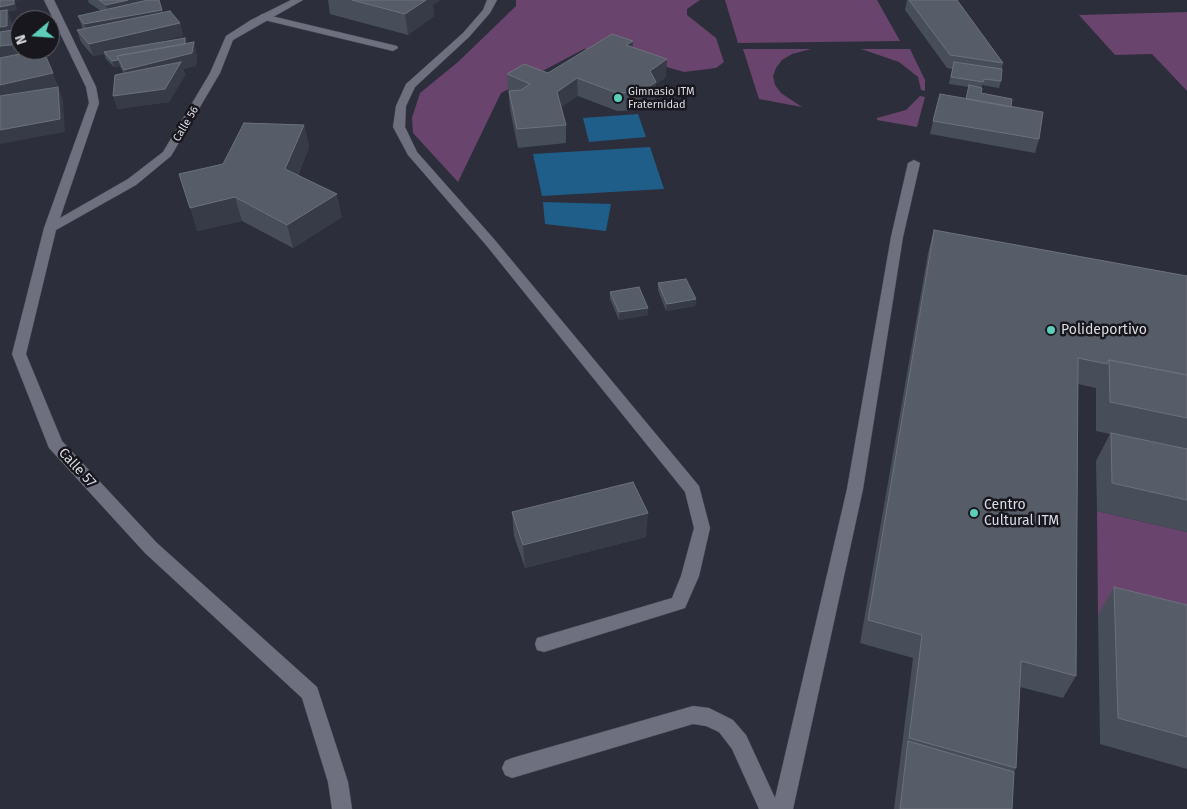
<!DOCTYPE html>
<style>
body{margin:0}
#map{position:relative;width:1187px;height:809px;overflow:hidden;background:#2d2e3b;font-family:"Fira Sans",sans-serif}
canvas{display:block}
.north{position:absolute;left:10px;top:10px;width:50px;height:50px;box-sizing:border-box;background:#17171d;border:1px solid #65656d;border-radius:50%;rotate:252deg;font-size:14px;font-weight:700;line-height:20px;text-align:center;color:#dbdbe4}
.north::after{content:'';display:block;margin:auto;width:18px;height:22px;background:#5cceba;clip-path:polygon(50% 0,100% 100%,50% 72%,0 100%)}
</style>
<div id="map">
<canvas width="1187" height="809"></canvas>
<div class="north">N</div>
</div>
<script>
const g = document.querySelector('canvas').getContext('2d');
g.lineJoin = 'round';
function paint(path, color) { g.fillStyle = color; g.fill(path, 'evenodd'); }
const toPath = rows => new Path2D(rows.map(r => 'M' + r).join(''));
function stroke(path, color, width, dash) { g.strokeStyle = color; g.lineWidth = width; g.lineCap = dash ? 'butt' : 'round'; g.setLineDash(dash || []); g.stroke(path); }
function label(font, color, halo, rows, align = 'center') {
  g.font = font + ' "Fira Sans",sans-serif'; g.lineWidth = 5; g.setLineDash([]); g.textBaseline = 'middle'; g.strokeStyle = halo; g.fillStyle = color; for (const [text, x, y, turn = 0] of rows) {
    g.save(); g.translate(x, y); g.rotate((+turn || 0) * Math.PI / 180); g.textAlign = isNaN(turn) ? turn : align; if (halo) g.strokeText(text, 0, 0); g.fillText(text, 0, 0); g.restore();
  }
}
paint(toPath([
 [516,0,700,0,687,9,687,15,716,38,724,62,716,68,684,72,603,49,584,49,501,93,458,182,413,133,412,118,420,93,458,62,516,6],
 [725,0,877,0,900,41,738,43],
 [1187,12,1187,91,1152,54,1115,55,1079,15],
 [743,49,811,49,792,54,782,60,776,68,773,76,775,85,781,93,802,107,759,99],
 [861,49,910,49,925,80,925,91,921,90,918,77,899,62],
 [920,96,925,97,917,127,877,120,877,118,906,110],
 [1097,511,1187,532,1187,638,1098,615]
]), '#69446d');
paint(toPath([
 [638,114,646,137,589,142,583,118],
 [650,147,664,189,542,196,533,154],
 [543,202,611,204,606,231,545,224]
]), '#1f5e88');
const lane = toPath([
 [487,0,497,0,490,13,469,37,415,87,406,106,405,127,417,152,494,239,699,486,710,528,699,576,685,608,544,652,537,650,535,644,537,638,672,598,681,576,694,528,685,492,486,245,408,155,393,127,396,106,406,84,463,33,483,10,487,0],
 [263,14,397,46,398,48,393,51,260,19,260,15,263,14],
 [914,160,920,163,903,237,863,489,793,809,759,809,732,749,719,732,706,726,693,724,512,778,505,775,502,768,505,761,512,758,693,706,709,708,733,720,746,735,775,798,847,489,891,237,908,163,914,160]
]);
const street = toPath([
 [44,0,54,0,96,87,99,103,60,218,128,179,163,152,210,73,226,36,251,20,291,0,303,0,233,40,220,73,171,156,136,185,56,230,26,354,62,441,157,543,317,687,348,782,352,809,332,809,328,782,302,698,145,553,49,448,12,354,44,228,89,103,86,87,44,0]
]);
stroke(lane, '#494954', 1);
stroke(street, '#494954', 1);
paint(lane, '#6f707f');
paint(street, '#6f707f');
paint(toPath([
 [88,0,159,0,163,13,180,23,183,36,138,46,185,38,186,44,197,55,196,66,183,69,185,75,169,102,117,109,124,74,120,66,114,67,106,59,104,54,93,56,81,42,77,30,83,29,78,16,101,11,89,3],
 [328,0,440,0,433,5,434,16,408,35,330,14],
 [907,0,957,0,1003,63,1002,69,1001,81,999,88,982,85,981,93,1011,107,1039,139,1035,153,930,134,940,94,966,99,969,87,949,84,952,69,947,68,905,10],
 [633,47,666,77,656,84,655,100,640,110,617,111,578,96,561,107,566,125,566,143,518,148,510,109,507,74,548,73],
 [304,125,309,147,298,175,342,217,293,248,242,221,197,231,223,164],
 [934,230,1187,276,1187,532,1097,511,1096,461,1110,434,1096,431,1096,388,1078,384,1076,676,1063,698,1020,687,1016,768,1014,772,1012,809,894,809,913,658,860,643,928,253],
 [658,283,696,299,695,306,666,311,658,290],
 [610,292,648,315,619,320,610,299],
 [512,512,646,537,525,568,514,536],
 [1114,587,1187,605,1187,769,1100,744,1098,615]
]), '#474e59');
paint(toPath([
 [0,0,22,0,15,1,17,10,8,12,12,23,12,39,0,41],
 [128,0,159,0,110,17,106,5],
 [420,0,440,0,433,5,434,16,408,35,405,14],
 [162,10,166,22,89,37,84,24],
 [180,23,183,36,105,54,104,52,104,54,93,56,89,44],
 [633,41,632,59,626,45],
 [194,42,197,55,196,66,183,69,185,75,169,102,117,109,113,96,129,83,124,70],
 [20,44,20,50,29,50,31,55,0,60,0,46],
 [667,59,666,77,656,84,655,100,640,110,641,92,650,71],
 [118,60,120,66,114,67,112,61],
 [53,73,58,86,0,100,0,85],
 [577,78,578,96,557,110,557,92],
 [58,87,63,100,65,132,0,144,0,130],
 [304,125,309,147,291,191,285,169],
 [337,194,342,217,293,248,287,225],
 [235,197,242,221,197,231,190,208],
 [696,299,695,306,666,311,667,304],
 [648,308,648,315,619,320,619,312],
 [648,513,646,537,525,568,523,545]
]), '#363b47');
const building = toPath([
 [0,0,14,0,14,4,0,7,0,0],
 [99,0,128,0,106,5,99,0],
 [148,0,159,0,162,10,84,24,78,16,148,0],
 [352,0,426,0,405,14,352,0],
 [909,0,957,0,1003,63,950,55,909,0],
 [7,10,7,26,0,27,0,11,7,10],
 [170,11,180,23,89,44,77,30,170,11],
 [20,29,20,44,0,46,0,32,20,29],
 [612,34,633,41,626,45,667,59,650,71,656,82,641,92,617,93,577,78,557,92,566,125,517,129,509,91,521,90,530,84,507,74,524,64,548,73,612,34],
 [185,38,185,44,117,56,118,60,112,61,104,52,185,38],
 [194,42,192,53,124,70,117,56,194,42],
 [39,50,43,50,53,73,0,85,0,58,39,50],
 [181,62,165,89,113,96,115,75,181,62],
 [954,62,1002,69,1001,81,984,79,983,82,951,77,954,62],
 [969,85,982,88,981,93,1012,99,1011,107,966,99,969,85],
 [58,87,60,119,0,130,0,96,58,87],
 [940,94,1043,112,1039,139,933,121,940,94],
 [244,123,304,125,285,169,337,194,287,225,235,197,190,208,179,174,223,164,244,123],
 [934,230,1187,276,1187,375,1109,360,1107,364,1078,358,1076,676,1021,661,1016,768,909,738,922,635,868,620,934,230],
 [686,279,696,299,667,304,658,283,686,279],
 [639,287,648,308,619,312,610,292,639,287],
 [1109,360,1187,375,1187,418,1110,402,1109,360],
 [1111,433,1187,449,1187,500,1112,483,1111,433],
 [633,482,648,513,523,545,512,512,633,482],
 [1114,587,1187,605,1187,737,1118,718,1114,587],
 [908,741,1014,772,1012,809,900,809,908,741]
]);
paint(building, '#575d68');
stroke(building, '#6c717c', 1);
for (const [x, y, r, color] of [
 [618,98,5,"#5cceba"],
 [1051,330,5,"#5cceba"],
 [974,513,5,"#5cceba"]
]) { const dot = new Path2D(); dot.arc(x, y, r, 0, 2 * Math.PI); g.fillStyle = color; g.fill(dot); stroke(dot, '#17171d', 2); }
label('11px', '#dbdbe4', '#17171d', [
 ["Gimnasio ITM",628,92],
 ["Fraternidad",628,105]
], 'left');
label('11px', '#dbdbe4', '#17171d', [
 ["Calle 56",186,124,-59]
]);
label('14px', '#dbdbe4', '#17171d', [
 ["Polideportivo",1061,330],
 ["Centro",984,505],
 ["Cultural ITM",984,521]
], 'left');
label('14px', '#dbdbe4', '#17171d', [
 ["Calle 57",77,468,47]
]);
</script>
